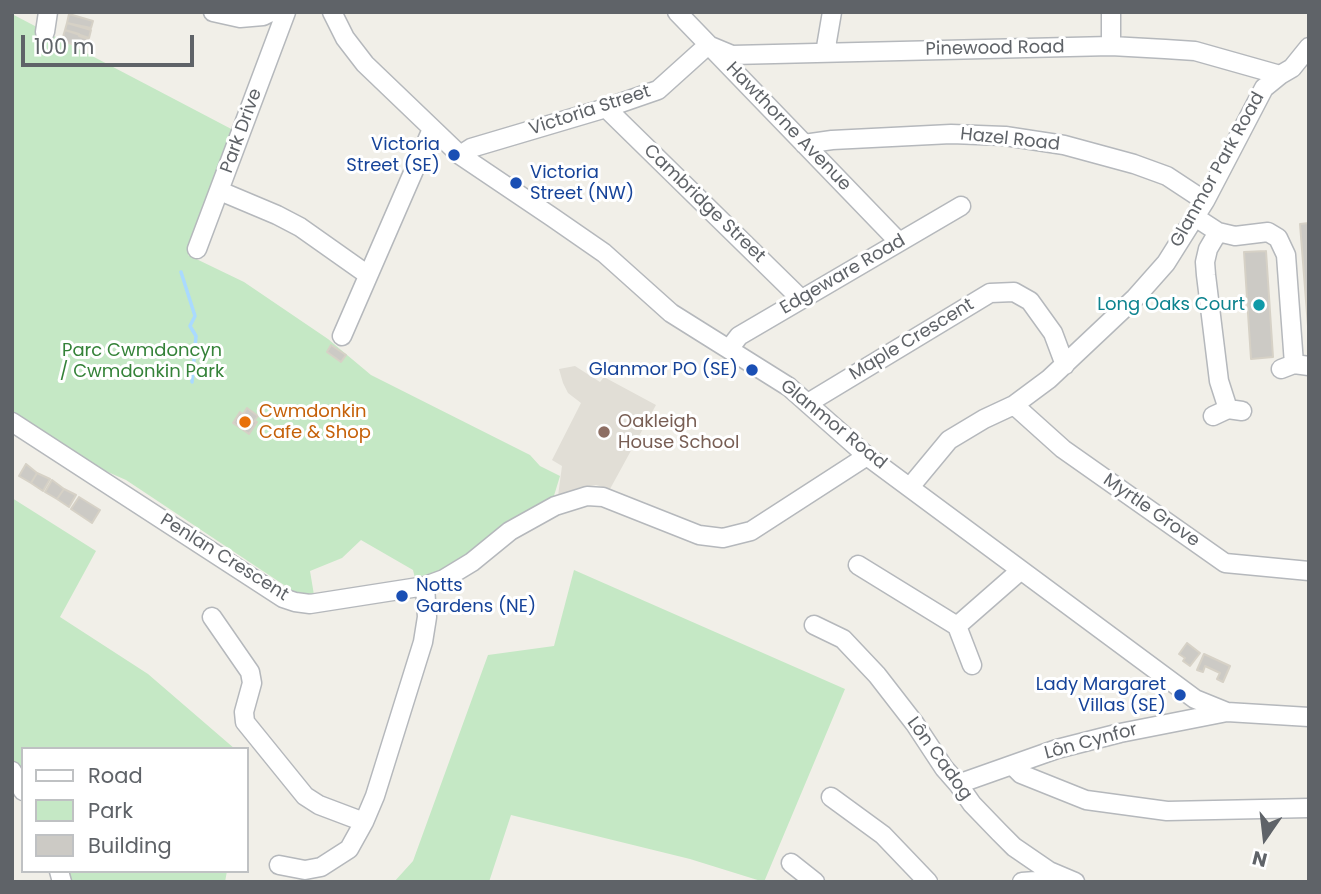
<!DOCTYPE html>
<meta charset="utf-8">
<style>
body{margin:0}
#map{position:relative;width:1321px;height:894px;overflow:hidden;background:#f1efe8;font-family:Poppins,sans-serif}
canvas{display:block}
.frame{position:absolute;inset:0;border:14px solid #5f6368;pointer-events:none}
.legend{position:absolute;left:21px;top:747px;width:228px;height:126px;box-sizing:border-box;background:#fff;border:2px solid #bfc1c3;margin:0;padding:9px 12px;list-style:none;font-size:21px;color:#5f6368}
.legend li{display:flex;align-items:center;gap:14px;height:35px}
.legend b{width:35px;border:2px solid #bfc1c3}
.north{position:absolute;left:1230px;top:803px;width:70px;height:70px;-webkit-text-stroke:5px #fff;paint-order:stroke;rotate:194deg;font-size:19px;font-weight:700;line-height:28px;text-align:center;color:#5f6368}
.north::after{content:'';display:block;margin:auto;width:24px;height:32px;background:#5f6368;clip-path:polygon(50% 0,100% 100%,50% 72%,0 100%)}
.scale{position:absolute;left:21px;top:35px;width:173px;height:32px;box-sizing:border-box;border:4px solid #5f6368;border-top:0;padding-left:9px;font-size:21px;line-height:24px;white-space:nowrap;color:#5f6368;-webkit-text-stroke:5px #fff;paint-order:stroke}
</style>
<div id="map">
<canvas width="1321" height="894"></canvas>
<div class="frame"></div>
<ul class="legend">
<li><b style="height:9px;background:#fff"></b>Road</li>
<li><b style="height:19px;background:#c5e8c5"></b>Park</li>
<li><b style="height:19px;background:#cccac5"></b>Building</li>
</ul>
<div class="north">N</div>
<div class="scale">100 m</div>
</div>
<script>
const g = document.querySelector('canvas').getContext('2d');
g.lineJoin = 'round';
function paint(path, color) { g.fillStyle = color; g.fill(path, 'evenodd'); }
const toPath = rows => new Path2D(rows.map(r => 'M' + r).join(''));
function stroke(path, color, width, dash) { g.strokeStyle = color; g.lineWidth = width; g.lineCap = dash ? 'butt' : 'round'; g.setLineDash(dash || []); g.stroke(path); }
function label(font, color, halo, rows, align = 'center') {
  g.font = font + ' Poppins,sans-serif'; g.lineWidth = 6; g.setLineDash([]); g.textBaseline = 'middle'; g.strokeStyle = halo; g.fillStyle = color; for (const [text, x, y, turn = 0] of rows) {
    g.save(); g.translate(x, y); g.rotate((+turn || 0) * Math.PI / 180); g.textAlign = isNaN(turn) ? turn : align; if (halo) g.strokeText(text, 0, 0); g.fillText(text, 0, 0); g.restore();
  }
}
paint(toPath([
 [575,366,600,382,604,377,656,405,610,489,596,485,578,488,558,496,562,466,552,460,581,403,568,393,563,383,559,369]
]), '#e1ded6');
paint(toPath([
 [12,14,237,132,188,255,244,282,328,339,371,375,530,455,540,466,560,476,553,499,507,521,466,554,438,571,415,578,413,570,361,540,342,558,310,571,314,595,302,597,126,480,85,462,12,413],
 [12,498,96,551,60,617,148,674,235,749,23,749,23,781,12,762],
 [574,570,845,689,764,882,690,859,511,815,489,882,394,882,413,861,488,655,554,646],
 [63,871,227,871,225,882,66,882]
]), '#c5e8c5');
stroke(toPath([
 [181,272,195,316,190,326,196,336,192,382]
]), '#aadaff', 3.5);
const building = toPath([
 [69,14,93,21,91,28,67,23,69,14],
 [67,23,91,30,89,38,65,30,67,23],
 [65,30,79,34,79,36,88,39,86,46,76,44,76,46,62,40,65,30],
 [1309,223,1309,339,1300,224,1309,223],
 [1266,251,1273,357,1251,359,1244,252,1266,251],
 [331,345,346,355,341,362,327,352,331,345],
 [247,408,258,416,254,421,257,422,249,434,233,423,240,412,243,414,247,408],
 [26,464,37,473,31,483,19,476,26,464],
 [37,473,50,479,43,491,31,483,37,473],
 [52,480,64,489,57,499,45,492,52,480],
 [64,489,76,495,69,507,57,499,64,489],
 [79,497,100,510,92,523,71,509,79,497],
 [1187,643,1200,653,1190,666,1183,661,1185,658,1179,654,1187,643],
 [1204,654,1230,666,1223,682,1217,679,1220,673,1205,666,1203,672,1197,670,1204,654]
]);
paint(building, '#cccac5');
stroke(building, '#d6d1c6', 2);
const minor = toPath([
 [213,12,240,18,263,16,271,12],
 [332,12,345,38,365,64,460,155,552,217,604,253,671,313,789,387,867,456,1195,699,1227,712,1309,717],
 [677,12,899,242],
 [45,32,48,12],
 [708,45,732,55,1111,46,1165,49,1195,51,1280,75],
 [1111,46,1111,12],
 [825,53,832,12],
 [606,108,801,299],
 [804,144,832,140,951,134,1005,136,1064,145,1134,164,1167,176,1205,201],
 [460,155,471,148,606,108,658,90,708,45],
 [220,191,277,215,300,227,368,275],
 [1195,217,1218,232,1235,236,1268,232,1278,238,1286,255,1294,364],
 [1218,232,1208,249,1205,262,1206,275,1219,381,1228,409],
 [197,249,286,12],
 [342,336,432,129],
 [729,349,739,336,961,206],
 [1281,369,1294,364,1309,366],
 [808,403,990,293,1014,292,1030,301,1053,333,1065,365],
 [1014,405,1063,449,1225,563,1309,571],
 [1213,416,1228,409,1242,411],
 [12,422,283,598,295,602,310,604,425,586,444,579,472,562,510,531,555,506,587,496,603,497,699,535,723,538,751,531,867,456],
 [910,487,949,440,984,419,1014,405,1049,379,1135,298,1166,263,1205,201,1264,88,1280,75,1292,68,1309,47],
 [858,565,957,626,1021,570],
 [212,617,250,672,252,683,244,712,245,722,305,796,319,805,364,822],
 [814,625,843,639,877,675,915,724,944,768,958,784,972,804,999,832,1014,847,1049,871,1075,882],
 [957,626,972,665],
 [1012,765,1021,774,1086,800,1167,811,1309,808],
 [12,771,23,791],
 [958,784,1057,749,1120,733,1227,712],
 [831,797,883,835,928,882],
 [791,863,815,882],
 [279,865,305,870,321,867,349,849,364,822,375,796,423,642,427,617,425,586],
 [59,871,62,882],
 [1022,882,1063,879]
]);
stroke(minor, '#b5b8bc', 21);
stroke(minor, '#fff', 18);
for (const [x, y, r, color] of [
 [454,155,7,"#1a4fb4"],
 [516,183,7,"#1a4fb4"],
 [1259,305,7,"#0f9aa8"],
 [752,370,7,"#1a4fb4"],
 [245,422,7,"#e8710a"],
 [604,432,7,"#8d6e63"],
 [402,596,7,"#1a4fb4"],
 [1180,695,7,"#1a4fb4"]
]) { const dot = new Path2D(); dot.arc(x, y, r, 0, 2 * Math.PI); g.fillStyle = color; g.fill(dot); stroke(dot, '#fff', 2.5); }
label('18px', '#5f6368', '#fff', [
 ["Pinewood Road",995,49,-1],
 ["Victoria Street",590,111,-18],
 ["Hawthorne Avenue",788,127,46],
 ["Park Drive",242,131,-70],
 ["Hazel Road",1010,140,6],
 ["Glanmor Park Road",1218,170,-61],
 ["Cambridge Street",704,204,44],
 ["Edgeware Road",843,275,-30],
 ["Maple Crescent",912,340,-31],
 ["Glanmor Road",833,425,39],
 ["Myrtle Grove",1151,511,35],
 ["Penlan Crescent",224,558,32],
 ["Lôn Cynfor",1091,742,-15],
 ["Lôn Cadog",939,759,54]
]);
label('18px', '#164399', '#fff', [
 ["Victoria",440,145],
 ["Street (SE)",440,166],
 ["Victoria",530,173,"left"],
 ["Street (NW)",530,194,"left"],
 ["Glanmor PO (SE)",738,370],
 ["Notts",416,586,"left"],
 ["Gardens (NE)",416,607,"left"],
 ["Lady Margaret",1166,685],
 ["Villas (SE)",1166,706]
], 'right');
label('18px', '#0d838f', '#fff', [
 ["Long Oaks Court",1245,305]
], 'right');
label('18px', '#348238', '#fff', [
 ["Parc Cwmdoncyn",142,351],
 ["/ Cwmdonkin Park",142,372]
]);
label('18px', '#c56008', '#fff', [
 ["Cwmdonkin",259,412],
 ["Cafe & Shop",259,433]
], 'left');
label('18px', '#785e54', '#fff', [
 ["Oakleigh",618,422],
 ["House School",618,443]
], 'left');
</script>
